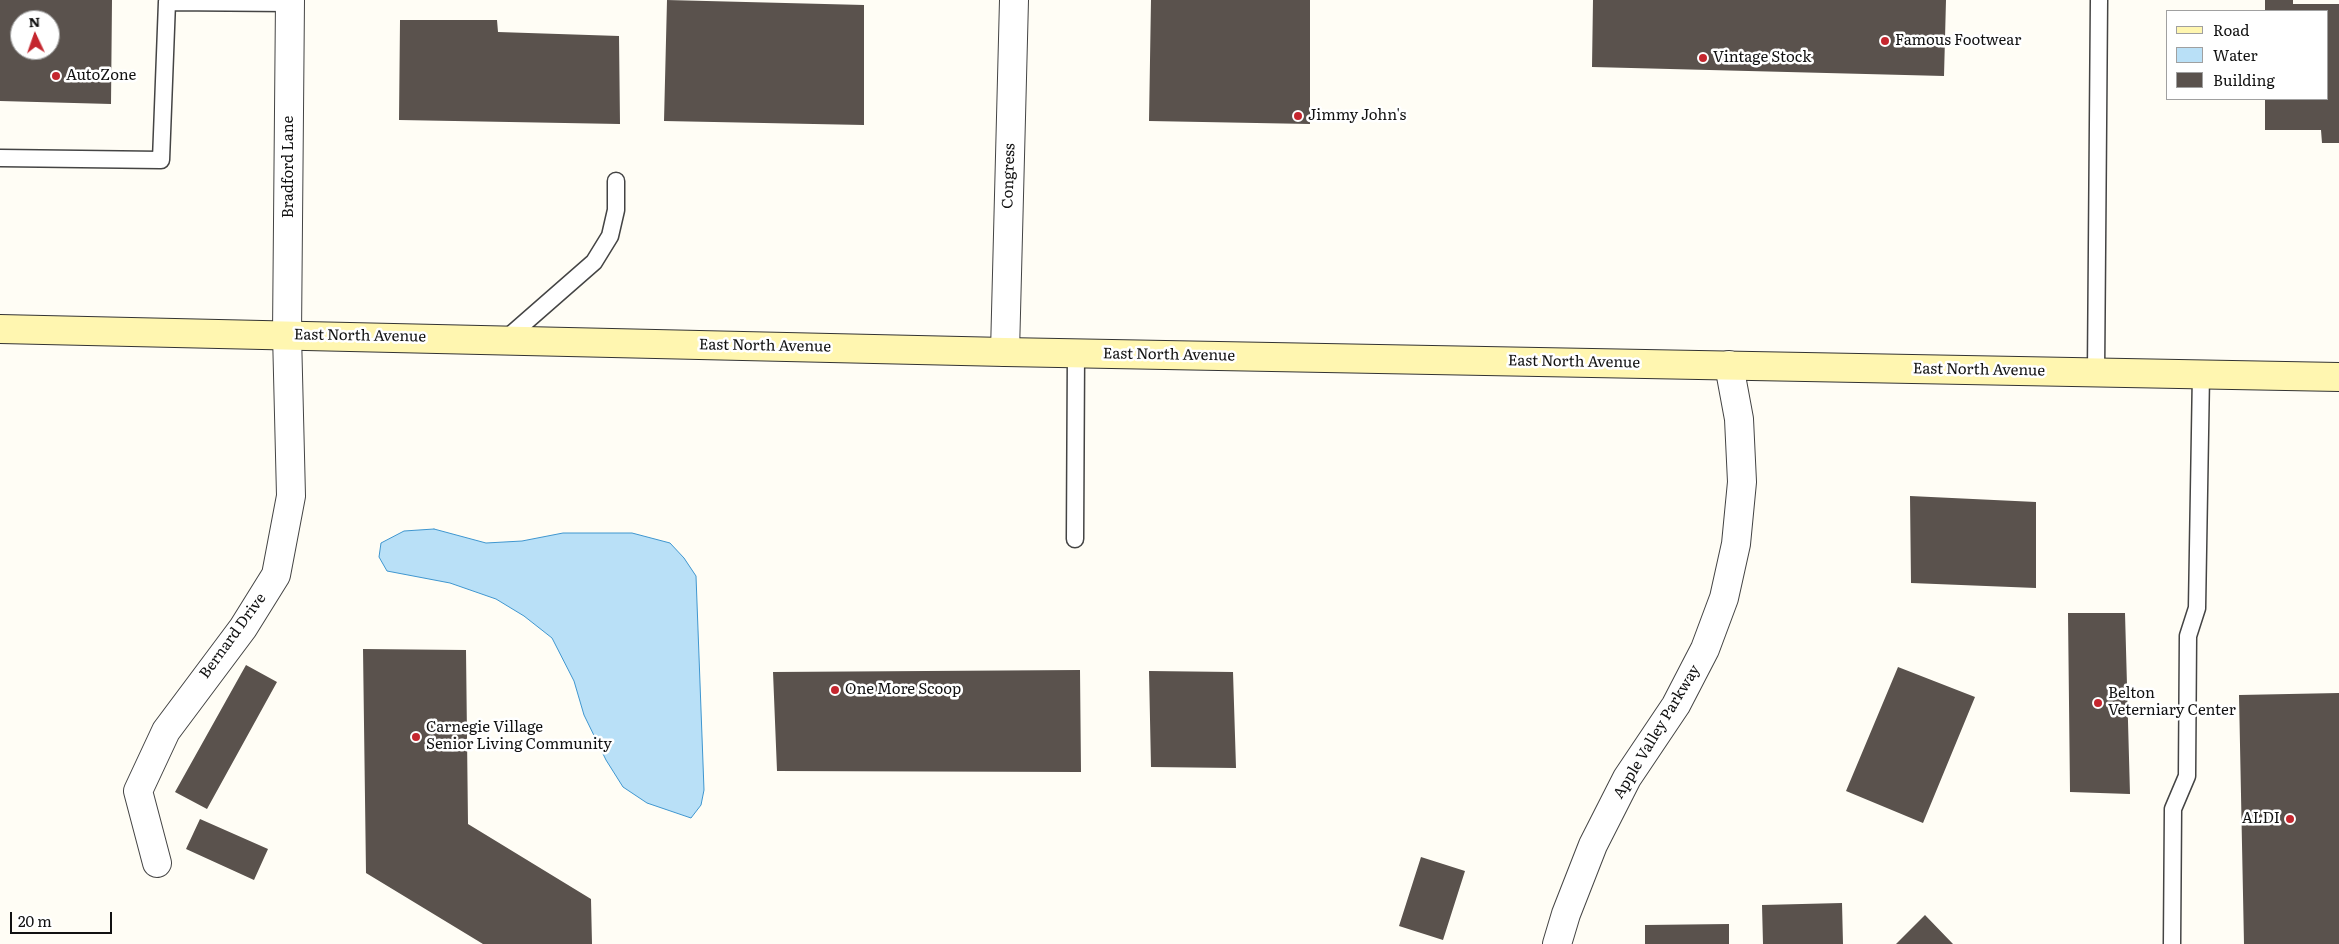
<!DOCTYPE html>
<style>
body{margin:0}
#map{position:relative;width:2339px;height:944px;overflow:hidden;background:#fffdf5;font-family:Literata,serif}
canvas{display:block}
.legend{position:absolute;left:2166px;top:10px;width:162px;height:90px;box-sizing:border-box;background:#fff;border:1px solid #a0a0a0;margin:0;padding:6px 9px;list-style:none;font-size:15px;color:#111}
.legend li{display:flex;align-items:center;gap:10px;height:25px}
.legend b{width:25px;border:1px solid #a0a0a0}
.north{position:absolute;left:10px;top:10px;width:50px;height:50px;box-sizing:border-box;background:#fff;border:1px solid #a0a0a0;border-radius:50%;rotate:357deg;font-size:14px;font-weight:700;line-height:20px;text-align:center;color:#111}
.north::after{content:'';display:block;margin:auto;width:18px;height:22px;background:#c4262e;clip-path:polygon(50% 0,100% 100%,50% 72%,0 100%)}
.scale{position:absolute;left:10px;top:912px;width:102px;height:22px;box-sizing:border-box;border:2px solid #111;border-top:0;padding-left:6px;font-size:15px;line-height:18px;white-space:nowrap;color:#111;-webkit-text-stroke:4px #fff;paint-order:stroke}
</style>
<div id="map">
<canvas width="2339" height="944"></canvas>
<ul class="legend">
<li><b style="height:6px;background:#fff6b0"></b>Road</li>
<li><b style="height:14px;background:#b9e0f7"></b>Water</li>
<li><b style="height:14px;background:#5a524d"></b>Building</li>
</ul>
<div class="north">N</div>
<div class="scale">20 m</div>
</div>
<script>
const g = document.querySelector('canvas').getContext('2d');
g.lineJoin = 'round';
function paint(path, color) { g.fillStyle = color; g.fill(path, 'evenodd'); }
const toPath = rows => new Path2D(rows.map(r => 'M' + r).join(''));
function stroke(path, color, width, dash) { g.strokeStyle = color; g.lineWidth = width; g.lineCap = dash ? 'butt' : 'round'; g.setLineDash(dash || []); g.stroke(path); }
function label(font, color, halo, rows, align = 'center') {
  g.font = font + ' Literata,serif'; g.lineWidth = 5; g.setLineDash([]); g.textBaseline = 'middle'; g.strokeStyle = halo; g.fillStyle = color; for (const [text, x, y, turn = 0] of rows) {
    g.save(); g.translate(x, y); g.rotate((+turn || 0) * Math.PI / 180); g.textAlign = isNaN(turn) ? turn : align; if (halo) g.strokeText(text, 0, 0); g.fillText(text, 0, 0); g.restore();
  }
}
const water = toPath([
 [434,529,486,543,522,541,563,533,632,533,670,543,684,558,696,576,704,790,701,805,691,818,647,803,623,787,606,760,584,715,574,681,552,638,524,616,496,599,450,583,387,571,379,557,381,543,404,531,434,529]
]);
paint(water, '#b9e0f7');
stroke(water, '#3f96cf', 1);
paint(toPath([
 [0,0,112,0,111,104,0,101],
 [20,20,50,20,50,50,20,50],
 [667,0,864,5,864,125,664,121],
 [1151,0,1310,0,1310,124,1149,121],
 [1593,0,1946,0,1944,76,1592,67],
 [2265,0,2293,0,2293,4,2339,4,2339,143,2322,143,2321,130,2265,130,2265,99,2328,99,2328,11,2265,11],
 [400,20,497,20,498,32,619,36,620,124,399,120],
 [1910,496,2036,502,2036,588,1911,583],
 [2068,613,2125,613,2130,794,2070,792],
 [363,649,466,650,468,824,591,899,592,944,483,944,366,873],
 [246,665,277,682,207,809,175,792],
 [1898,667,1975,697,1923,823,1846,791],
 [1080,670,1081,772,777,771,773,672],
 [1149,671,1233,672,1236,768,1151,767],
 [2339,693,2339,944,2244,944,2239,695],
 [200,819,268,849,254,880,186,849],
 [1421,857,1465,871,1443,940,1399,926],
 [1842,903,1843,944,1763,944,1762,905],
 [1925,915,1953,944,1896,944],
 [1729,924,1729,944,1645,944,1645,925]
]), '#5a524d');
const service = toPath([
 [0,158,161,160,167,2,290,3],
 [506,339,594,262,610,236,616,210,616,181],
 [2096,372,2099,0],
 [1075,539,1076,353],
 [2172,944,2173,809,2187,776,2188,636,2197,608,2201,374]
]);
const minor = toPath([
 [1005,352,1014,0],
 [157,863,138,791,166,731,243,628,276,575,291,496,287,334,290,0],
 [1557,944,1566,914,1593,845,1627,778,1676,705,1705,649,1724,598,1736,544,1742,482,1739,419,1729,365]
]);
const secondary = toPath([
 [0,329,1005,352,2339,377]
]);
stroke(service, '#444', 19);
stroke(minor, '#444', 30);
stroke(secondary, '#333', 30);
stroke(service, '#fff', 16);
stroke(minor, '#fff', 28);
stroke(secondary, '#fff6b0', 28);
for (const [x, y, r, color] of [
 [1885,41,5,"#c4262e"],
 [1703,58,5,"#c4262e"],
 [56,76,5,"#c4262e"],
 [1298,116,5,"#c4262e"],
 [835,690,5,"#c4262e"],
 [2098,703,5,"#c4262e"],
 [416,737,5,"#c4262e"],
 [2290,819,5,"#c4262e"]
]) { const dot = new Path2D(); dot.arc(x, y, r, 0, 2 * Math.PI); g.fillStyle = color; g.fill(dot); stroke(dot, '#fff', 2); }
label('15px', '#111', '#fff', [
 ["Famous Footwear",1895,41],
 ["Vintage Stock",1713,58],
 ["AutoZone",66,76],
 ["Jimmy John's",1308,116],
 ["One More Scoop",845,690],
 ["Belton",2108,694],
 ["Veterniary Center",2108,711],
 ["Carnegie Village",426,728],
 ["Senior Living Community",426,745],
 ["ALDI",2280,819,"right"]
], 'left');
label('15px', '#111', '#fff', [
 ["Bradford Lane",289,167,-90],
 ["Congress",1009,176,-88],
 ["East North Avenue",360,336,1],
 ["East North Avenue",765,346,1],
 ["East North Avenue",1169,355,1],
 ["East North Avenue",1574,362,1],
 ["East North Avenue",1979,370,1],
 ["Bernard Drive",233,636,-54],
 ["Apple Valley Parkway",1657,732,-59]
]);
</script>
